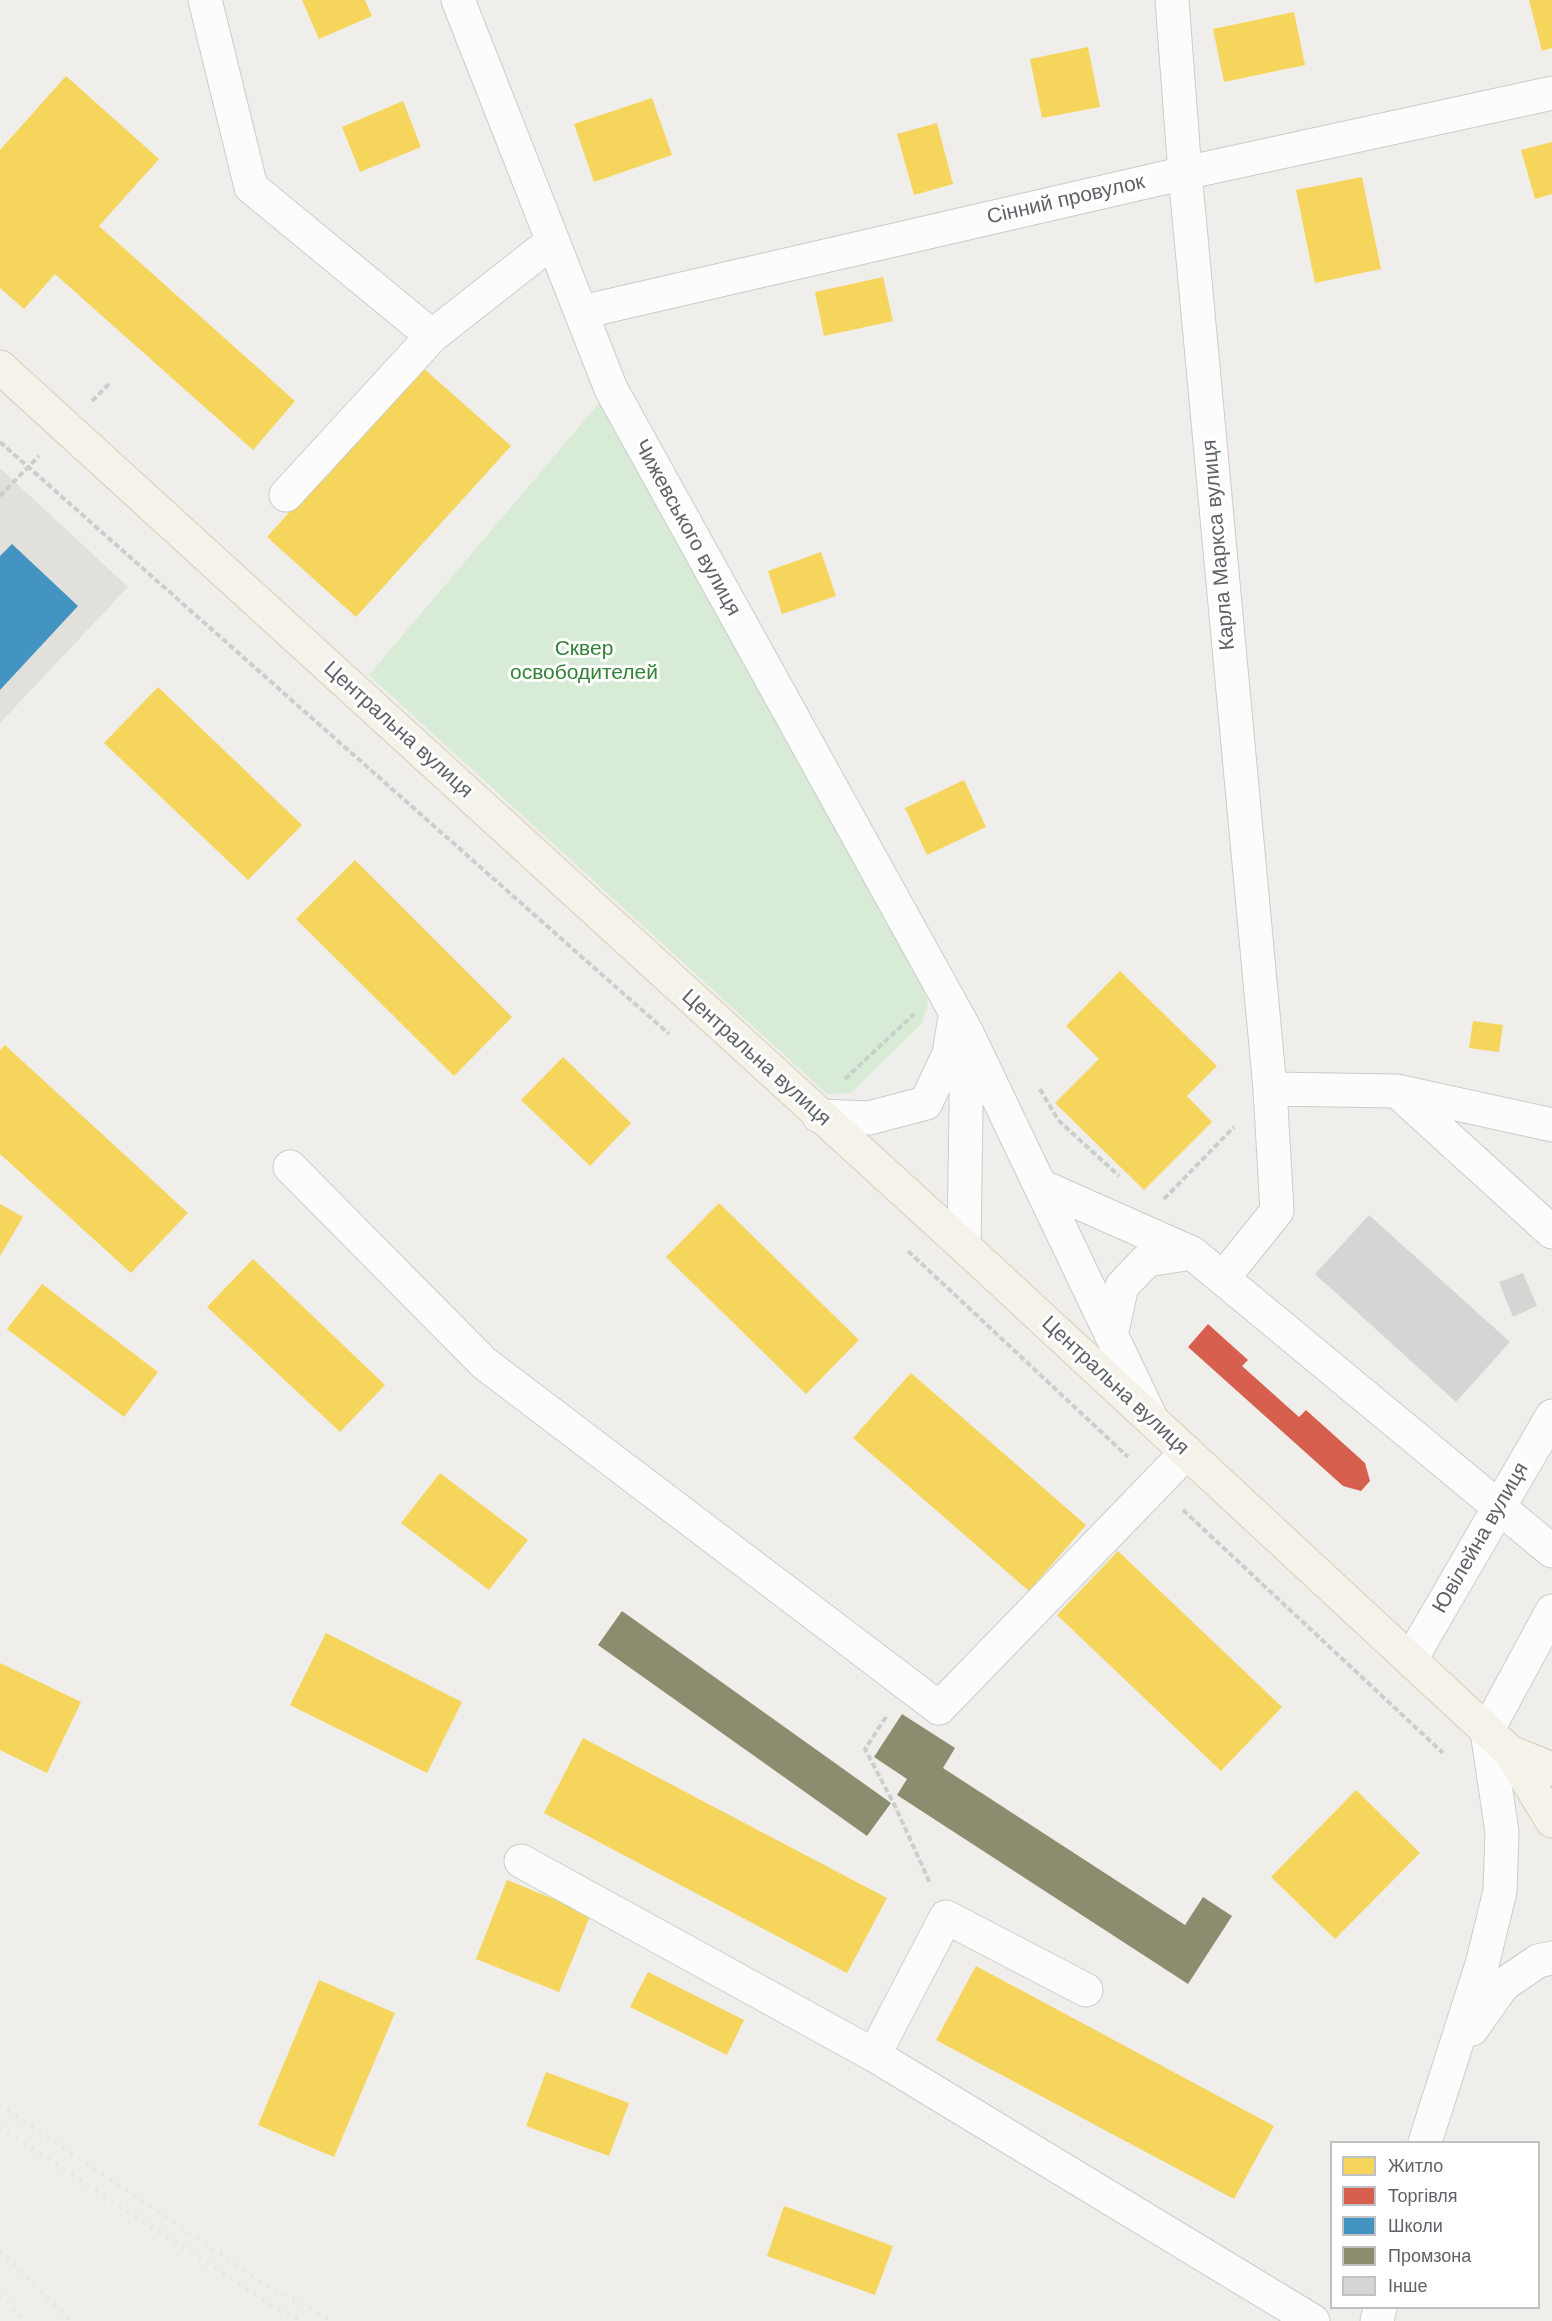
<!DOCTYPE html>
<meta charset="utf-8">
<style>
body{margin:0}
#map{position:relative;width:1552px;height:2321px;overflow:hidden;background:#efeeea;font-family:Arial,sans-serif}
canvas{display:block}
.legend{position:absolute;left:1330px;top:2141px;width:210px;height:168px;box-sizing:border-box;background:#fff;border:2px solid #bfc1c3;margin:0;padding:8px 10px;list-style:none;font-size:18px;color:#5f6368}
.legend li{display:flex;align-items:center;gap:12px;height:30px}
.legend b{width:30px;border:2px solid #bfc1c3}
</style>
<div id="map">
<canvas width="1552" height="2321"></canvas>
<ul class="legend">
<li><b style="height:16px;background:#f6d55c"></b>Житло</li>
<li><b style="height:16px;background:#d6604d"></b>Торгівля</li>
<li><b style="height:16px;background:#4393c3"></b>Школи</li>
<li><b style="height:16px;background:#8c8c6e"></b>Промзона</li>
<li><b style="height:16px;background:#d6d5d3"></b>Інше</li>
</ul>
</div>
<script>
const g = document.querySelector('canvas').getContext('2d');
g.lineJoin = 'round';
function paint(path, color) { g.fillStyle = color; g.fill(path, 'evenodd'); }
const toPath = rows => new Path2D(rows.map(r => 'M' + r).join(''));
function stroke(path, color, width, dash) { g.strokeStyle = color; g.lineWidth = width; g.lineCap = dash ? 'butt' : 'round'; g.setLineDash(dash || []); g.stroke(path); }
function label(font, color, halo, rows, align = 'center') {
  g.font = font + ' Arial,sans-serif'; g.lineWidth = 6; g.setLineDash([]); g.textBaseline = 'middle'; g.strokeStyle = halo; g.fillStyle = color; for (const [text, x, y, turn = 0] of rows) {
    g.save(); g.translate(x, y); g.rotate((+turn || 0) * Math.PI / 180); g.textAlign = isNaN(turn) ? turn : align; if (halo) g.strokeText(text, 0, 0); g.fillText(text, 0, 0); g.restore();
  }
}
paint(toPath([
 [0,468,128,587,0,723]
]), '#e2e0da');
paint(toPath([
 [611,389,921,951,928,1004,922,1023,851,1093,827,1094,369,675]
]), '#d8ebd6');
paint(toPath([
 [302,0,365,0,372,16,319,39],
 [1529,0,1552,0,1552,48,1542,51],
 [1294,12,1305,65,1224,82,1213,29],
 [1088,47,1100,107,1042,118,1030,59],
 [66,76,159,159,99,226,295,401,253,450,55,274,24,309,0,288,0,150],
 [652,98,672,155,594,182,574,124],
 [403,101,421,147,360,172,342,127],
 [937,123,953,184,914,195,897,134],
 [1552,142,1552,194,1535,199,1521,150],
 [1362,177,1381,269,1315,283,1296,190],
 [883,277,893,321,824,336,815,292],
 [421,366,511,446,356,617,267,537],
 [821,552,836,596,782,614,768,571],
 [158,687,302,825,248,880,104,743],
 [964,780,986,827,927,855,905,808],
 [355,860,512,1017,454,1076,296,919],
 [1120,971,1217,1066,1187,1096,1212,1122,1144,1190,1055,1103,1099,1059,1066,1026],
 [1473,1021,1503,1025,1499,1052,1469,1048],
 [5,1045,188,1213,131,1273,0,1154,0,1050],
 [563,1057,631,1123,590,1166,521,1100],
 [719,1203,859,1340,806,1394,666,1257],
 [0,1204,23,1217,0,1256],
 [253,1259,385,1385,340,1432,207,1307],
 [42,1284,158,1372,124,1417,7,1329],
 [911,1373,1086,1525,1029,1591,853,1438],
 [440,1473,528,1540,489,1590,401,1523],
 [1118,1551,1282,1707,1221,1771,1057,1615],
 [326,1633,462,1702,427,1773,290,1705],
 [0,1663,81,1702,47,1773,0,1750],
 [583,1738,887,1898,847,1973,544,1813],
 [1356,1790,1420,1853,1335,1939,1271,1877],
 [507,1880,591,1914,559,1992,476,1959],
 [976,1966,1274,2126,1234,2199,936,2040],
 [648,1972,744,2020,727,2055,630,2007],
 [319,1980,395,2013,334,2157,258,2125],
 [546,2072,629,2103,609,2156,526,2126],
 [784,2206,893,2246,875,2295,767,2256]
]), '#f6d55c');
paint(toPath([
 [1208,1324,1248,1360,1242,1366,1299,1417,1306,1410,1365,1463,1370,1481,1361,1491,1343,1486,1188,1347]
]), '#d6604d');
paint(toPath([
 [12,544,78,606,0,690,0,556]
]), '#4393c3');
paint(toPath([
 [622,1611,891,1803,867,1836,598,1645],
 [902,1714,955,1748,943,1768,1185,1925,1203,1897,1232,1916,1188,1984,897,1795,907,1779,874,1757]
]), '#8c8c6e');
paint(toPath([
 [1369,1215,1510,1342,1456,1402,1315,1274],
 [1523,1273,1537,1306,1513,1317,1499,1282]
]), '#d6d5d3');
const minor = toPath([
 [205,0,251,187,432,336,553,241],
 [458,0,611,389,967,1033,1152,1420],
 [1172,0,1185,173,1270,1089,1277,1211,1223,1278],
 [582,312,1185,173,1552,93],
 [286,495,432,336],
 [1270,1089,1397,1091,1552,1125],
 [1398,1092,1552,1232],
 [819,1116,869,1118,926,1103,949,1054,954,1023],
 [290,1167,484,1363,939,1708,1187,1452],
 [1041,1186,1192,1253,1552,1551],
 [964,1246,967,1041],
 [1111,1335,1122,1286,1147,1260,1192,1253],
 [1411,1659,1552,1416],
 [521,1861,874,2055,1313,2321],
 [1472,2029,1503,1985,1538,1961,1552,1958],
 [874,2055,946,1917,1086,1990],
 [1425,2142,1483,1961,1500,1891,1502,1832,1487,1731,1552,1611],
 [1377,2321,1380,2308]
]);
const major = toPath([
 [0,367,964,1246,1510,1752,1552,1821],
 [1510,1752,1552,1769]
]);
stroke(minor, '#cbcccc', 35);
stroke(major, '#d7ceb8', 35);
stroke(toPath([
 [92,401,111,382],
 [0,442,669,1034],
 [0,496,39,456],
 [845,1079,914,1014],
 [1040,1089,1058,1120,1119,1176],
 [1164,1199,1234,1127],
 [908,1251,1128,1457],
 [1183,1510,1443,1753],
 [886,1717,865,1749,895,1806,930,1883]
]), '#cacfcc', 4, [6, 3]);
stroke(minor, '#fdfcfc', 33);
stroke(major, '#f4f2e9', 33);
stroke(toPath([
 [0,2105,272,2288,333,2321],
 [0,2128,270,2304,302,2321],
 [0,2251,71,2321],
 [0,2296,26,2321]
]), '#e4e4e4', 4.5, [1.5, 8]);
label('21px', '#5f6368', '#fff', [
 ["Сінний провулок",1066,200,-13],
 ["Чижевського вулиця",687,528,61],
 ["Карла Маркса вулиця",1219,545,-95],
 ["Центральна вулиця",398,730,42],
 ["Центральна вулиця",756,1058,42],
 ["Центральна вулиця",1115,1386,43],
 ["Ювілейна вулиця",1481,1538,-60]
]);
label('21px', '#348238', '#fff', [
 ["Сквер",584,649],
 ["освободителей",584,673]
]);
</script>
